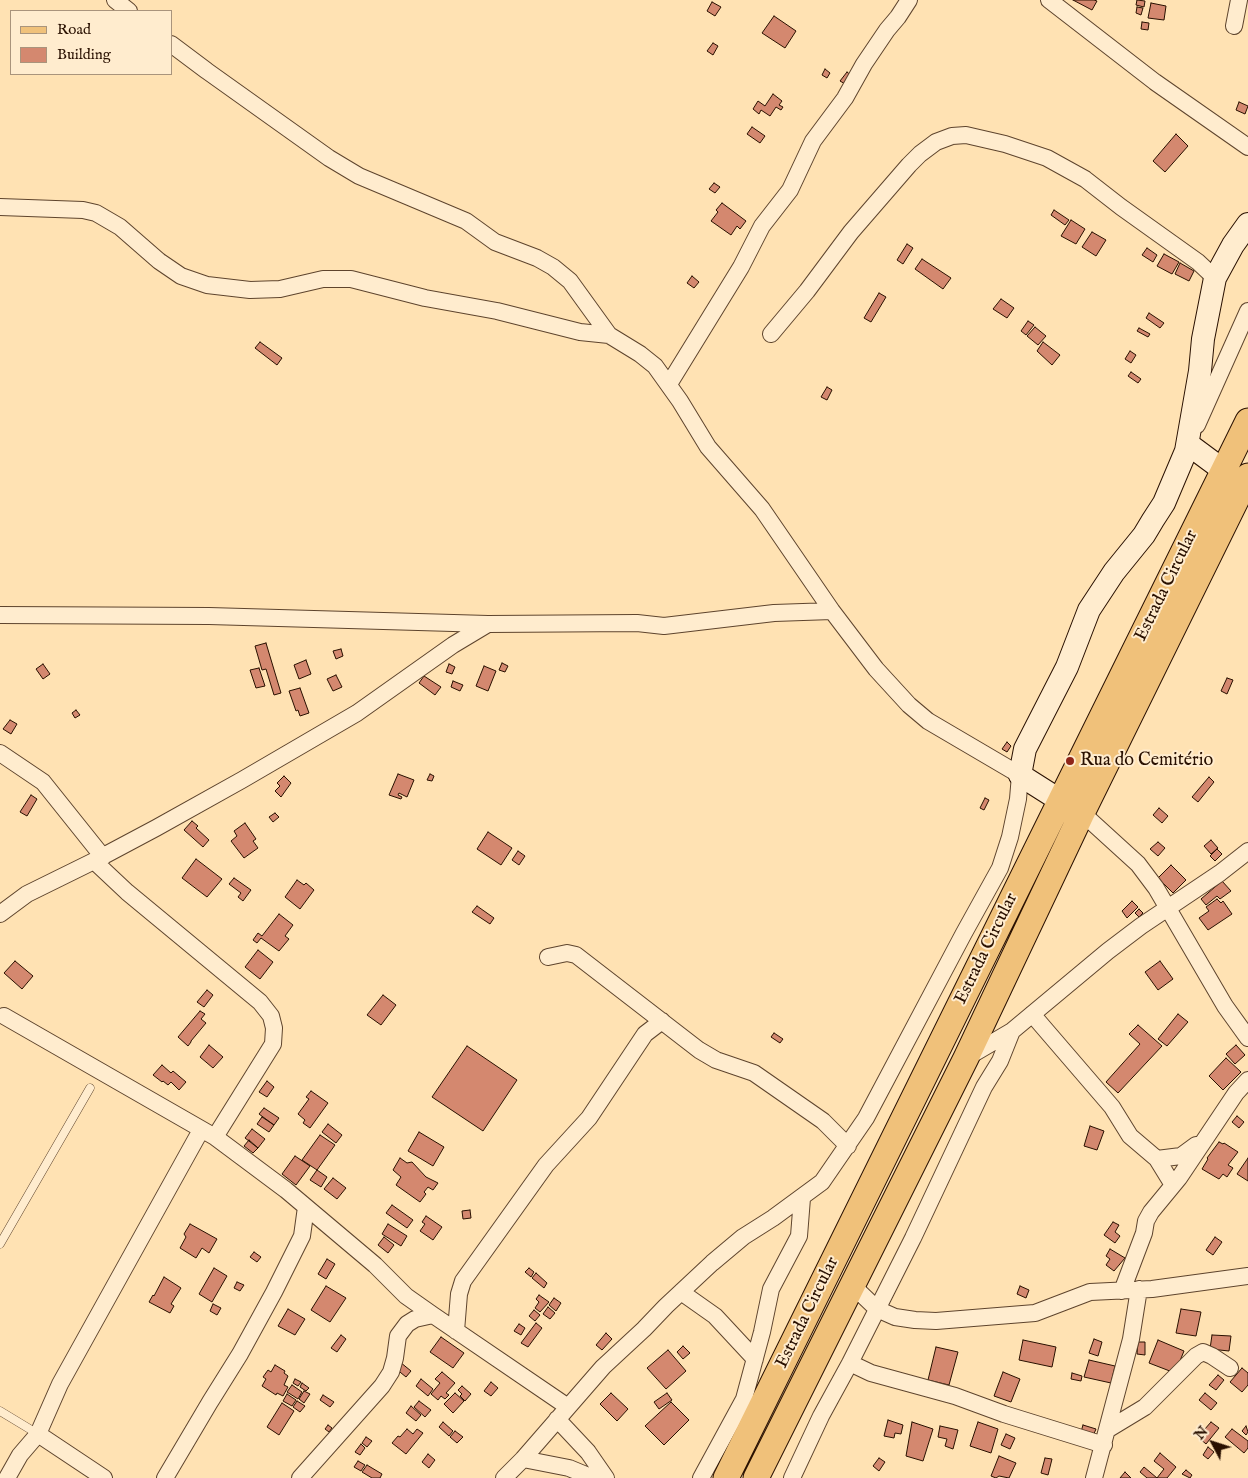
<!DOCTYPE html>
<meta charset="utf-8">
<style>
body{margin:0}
#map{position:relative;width:1248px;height:1478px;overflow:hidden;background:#ffe2b3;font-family:"IM FELL English",serif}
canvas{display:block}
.legend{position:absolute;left:10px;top:10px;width:162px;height:65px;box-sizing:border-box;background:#ffecce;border:1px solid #a9947c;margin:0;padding:6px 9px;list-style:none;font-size:15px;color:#291000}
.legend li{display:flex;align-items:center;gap:10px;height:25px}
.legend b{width:25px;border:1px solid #a9947c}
.north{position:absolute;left:1188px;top:1418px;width:50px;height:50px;-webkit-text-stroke:4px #ffecce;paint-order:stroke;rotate:310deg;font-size:14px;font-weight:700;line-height:20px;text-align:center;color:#291000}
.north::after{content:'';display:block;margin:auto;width:18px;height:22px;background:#291000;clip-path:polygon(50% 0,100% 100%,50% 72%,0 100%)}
</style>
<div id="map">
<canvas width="1248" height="1478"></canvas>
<ul class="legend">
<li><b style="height:6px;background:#f0c17a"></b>Road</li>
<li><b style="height:14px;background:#d4886f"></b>Building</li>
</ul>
<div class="north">N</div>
</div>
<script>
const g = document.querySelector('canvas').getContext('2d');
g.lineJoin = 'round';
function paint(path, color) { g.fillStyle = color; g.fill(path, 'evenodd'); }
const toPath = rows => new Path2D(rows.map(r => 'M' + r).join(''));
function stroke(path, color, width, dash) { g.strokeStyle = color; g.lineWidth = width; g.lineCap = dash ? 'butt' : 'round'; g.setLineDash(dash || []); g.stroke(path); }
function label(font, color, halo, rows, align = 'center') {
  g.font = font + ' "IM FELL English",serif'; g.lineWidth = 4; g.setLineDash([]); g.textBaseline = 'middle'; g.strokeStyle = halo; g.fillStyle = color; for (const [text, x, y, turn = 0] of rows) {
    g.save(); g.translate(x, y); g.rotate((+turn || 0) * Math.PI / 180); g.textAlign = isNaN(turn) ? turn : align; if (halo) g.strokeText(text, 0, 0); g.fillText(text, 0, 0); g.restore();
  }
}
const building = toPath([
 [1073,0,1094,0,1097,1,1092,10,1073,0],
 [1137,0,1145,1,1144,7,1136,5,1137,0],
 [712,2,721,7,715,16,707,11,712,2],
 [1151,3,1166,6,1164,20,1148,18,1151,3],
 [1137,7,1143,8,1141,15,1136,13,1137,7],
 [774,16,796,31,785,48,762,33,774,16],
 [1142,22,1149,23,1148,30,1141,29,1142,22],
 [713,43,718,46,713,55,707,51,713,43],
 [825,69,830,73,827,78,822,75,825,69],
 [847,72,853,77,847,85,840,81,847,72],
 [773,94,782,101,779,105,783,107,781,110,776,107,770,116,761,110,759,114,753,109,758,101,765,106,773,94],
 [1239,102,1248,106,1245,114,1236,110,1239,102],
 [752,127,765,136,760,143,747,134,752,127],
 [1176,134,1188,146,1165,172,1153,161,1176,134],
 [714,183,720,187,715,193,709,189,714,183],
 [722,203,746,221,740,229,737,226,731,235,711,221,718,212,716,210,722,203],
 [1054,210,1069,220,1065,225,1051,215,1054,210],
 [1071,220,1085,229,1076,244,1061,236,1071,220],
 [1092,232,1106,240,1096,256,1082,247,1092,232],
 [907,244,913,248,903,264,897,260,907,244],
 [1147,248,1157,255,1153,262,1142,255,1147,248],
 [1164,254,1179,262,1172,274,1157,266,1164,254],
 [922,259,951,278,943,289,915,269,922,259],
 [1180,263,1194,271,1189,281,1175,274,1180,263],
 [692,276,699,282,694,288,687,283,692,276],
 [879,293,886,297,871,322,864,318,879,293],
 [1001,299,1014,308,1007,318,993,309,1001,299],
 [1149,313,1164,323,1160,328,1146,318,1149,313],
 [1028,321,1034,325,1026,335,1021,331,1028,321],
 [1035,327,1046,336,1038,345,1027,336,1035,327],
 [1139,328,1150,334,1148,337,1137,331,1139,328],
 [260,342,282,358,277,365,255,348,260,342],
 [1043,342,1060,355,1052,365,1037,351,1043,342],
 [1130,351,1136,355,1131,363,1125,359,1130,351],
 [1131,372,1141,379,1138,383,1128,376,1131,372],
 [827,387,832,390,827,400,821,397,827,387],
 [266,643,281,693,274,695,266,669,262,670,255,646,266,643],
 [341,649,343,656,336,659,333,651,341,649],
 [306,660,311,674,299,679,294,665,306,660],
 [502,663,508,666,505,672,499,670,502,663],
 [43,664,50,674,43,679,36,669,43,664],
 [449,664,455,667,452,674,446,672,449,664],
 [484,666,496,671,488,691,476,686,484,666],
 [259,668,265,686,256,688,250,670,259,668],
 [336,675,342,687,333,691,327,679,336,675],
 [424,676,441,687,435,695,419,683,424,676],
 [1227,678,1233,680,1227,694,1221,691,1227,678],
 [453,681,463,685,460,691,451,687,453,681],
 [300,688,309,713,300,716,298,710,296,711,289,691,300,688],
 [76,710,80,715,75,718,72,713,76,710],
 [10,720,17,724,11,734,3,729,10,720],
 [1007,742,1011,746,1007,752,1002,749,1007,742],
 [398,774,414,780,407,797,399,793,398,795,402,797,401,799,389,795,398,774],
 [430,774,434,776,432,781,427,780,430,774],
 [284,776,291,783,281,797,275,791,280,786,277,783,284,776],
 [1209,777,1214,782,1198,802,1192,797,1209,777],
 [31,795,37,799,27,816,20,812,31,795],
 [985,798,989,800,984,810,980,808,985,798],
 [1159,808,1168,816,1162,823,1153,815,1159,808],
 [275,813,279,817,273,822,269,817,275,813],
 [192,821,198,826,196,828,209,840,203,847,184,830,192,821],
 [245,823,256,839,253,841,258,848,244,858,231,841,237,836,234,831,245,823],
 [488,832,512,848,501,865,477,849,488,832],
 [1211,840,1218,848,1211,854,1204,846,1211,840],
 [1158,842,1165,848,1158,856,1150,849,1158,842],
 [1217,849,1222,854,1215,861,1210,856,1217,849],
 [518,851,525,856,519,865,512,860,518,851],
 [196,859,222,879,207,897,182,878,196,859],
 [1171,865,1186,880,1173,893,1158,878,1171,865],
 [234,878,251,890,243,901,238,897,241,893,229,884,234,878],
 [297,880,304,885,306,883,314,890,300,909,285,897,297,880],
 [1222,881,1231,891,1220,899,1217,896,1206,905,1201,899,1222,881],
 [1217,899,1221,903,1223,901,1232,914,1208,930,1199,918,1209,911,1206,907,1217,899],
 [1132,901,1138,907,1127,918,1122,911,1132,901],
 [477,906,494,918,490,924,472,912,477,906],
 [1139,909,1143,913,1139,917,1135,913,1139,909],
 [279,914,293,925,285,936,289,939,279,951,261,938,257,943,253,940,258,933,262,936,279,914],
 [258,950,273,962,260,979,245,967,258,950],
 [15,961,33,976,22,989,4,973,15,961],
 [1160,961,1173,979,1158,990,1145,972,1160,961],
 [207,990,213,995,204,1007,197,1002,207,990],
 [383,995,396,1005,381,1025,367,1015,383,995],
 [200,1011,205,1014,201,1019,206,1023,191,1041,191,1042,188,1046,178,1037,200,1011],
 [1178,1014,1188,1022,1167,1046,1158,1039,1178,1014],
 [1138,1025,1162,1046,1118,1093,1106,1082,1140,1044,1129,1034,1138,1025],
 [774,1033,783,1039,780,1043,771,1037,774,1033],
 [209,1045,223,1057,213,1068,200,1057,209,1045],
 [1236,1045,1245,1055,1235,1064,1226,1054,1236,1045],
 [467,1046,517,1080,483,1131,432,1097,467,1046],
 [1226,1058,1241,1072,1223,1090,1209,1076,1226,1058],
 [162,1065,171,1073,173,1071,186,1082,179,1090,171,1082,168,1085,163,1081,162,1082,153,1075,162,1065],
 [267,1081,274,1087,267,1097,259,1092,267,1081],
 [311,1091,328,1103,310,1128,303,1123,305,1120,298,1114,309,1099,306,1097,311,1091],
 [264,1108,279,1118,274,1125,259,1114,264,1108],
 [1237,1116,1244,1122,1239,1128,1232,1122,1237,1116],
 [262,1117,274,1125,269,1132,257,1124,262,1117],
 [328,1124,342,1135,336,1143,322,1132,328,1124],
 [1090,1126,1104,1131,1097,1150,1084,1146,1090,1126],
 [252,1129,265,1139,258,1148,245,1138,252,1129],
 [419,1132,444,1147,433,1166,408,1151,419,1132],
 [320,1135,335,1145,317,1170,302,1160,320,1135],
 [249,1140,258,1148,253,1153,244,1146,249,1140],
 [1219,1142,1223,1144,1224,1143,1238,1152,1228,1165,1233,1168,1227,1177,1223,1174,1219,1179,1202,1169,1208,1159,1207,1158,1219,1142],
 [295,1156,310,1166,296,1185,282,1174,295,1156],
 [400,1158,407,1163,412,1162,426,1177,438,1183,433,1190,428,1187,424,1192,426,1194,420,1202,396,1185,401,1177,393,1170,400,1158],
 [1248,1158,1248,1181,1237,1174,1248,1158],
 [317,1170,327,1177,321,1187,310,1180,317,1170],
 [333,1178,346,1188,337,1199,324,1189,333,1178],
 [392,1205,413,1220,407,1228,386,1213,392,1205],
 [470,1210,471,1218,463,1219,462,1211,470,1210],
 [426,1216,442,1227,433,1240,420,1231,425,1224,422,1222,426,1216],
 [1113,1222,1119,1225,1115,1232,1120,1236,1115,1243,1104,1235,1113,1222],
 [190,1224,217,1239,209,1253,202,1248,196,1258,180,1248,186,1237,184,1234,190,1224],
 [388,1224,407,1236,401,1246,382,1234,388,1224],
 [384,1237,394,1245,388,1253,378,1245,384,1237],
 [1215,1237,1222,1242,1213,1255,1206,1250,1215,1237],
 [1110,1249,1125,1258,1114,1271,1106,1265,1110,1259,1106,1256,1110,1249],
 [254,1252,261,1257,257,1262,250,1257,254,1252],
 [327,1259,335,1264,326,1279,318,1274,327,1259],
 [214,1268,227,1276,212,1302,199,1294,214,1268],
 [529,1268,534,1272,531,1277,525,1272,529,1268],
 [536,1273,547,1283,544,1288,532,1278,536,1273],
 [164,1277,181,1288,171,1304,174,1306,170,1313,149,1302,153,1295,154,1296,164,1277],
 [237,1282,244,1285,240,1291,234,1288,237,1282],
 [326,1286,346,1298,330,1322,311,1310,326,1286],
 [1020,1286,1029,1290,1026,1298,1017,1294,1020,1286],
 [539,1295,549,1302,540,1312,535,1308,539,1302,536,1299,539,1295],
 [554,1298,561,1303,556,1311,549,1305,554,1298],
 [213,1304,221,1308,217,1315,210,1311,213,1304],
 [548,1307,555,1313,550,1319,543,1314,548,1307],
 [288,1309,305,1319,295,1335,278,1326,288,1309],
 [1181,1309,1201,1312,1196,1336,1176,1333,1181,1309],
 [534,1310,540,1315,535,1321,529,1316,534,1310],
 [536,1323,542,1328,528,1347,521,1343,536,1323],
 [519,1324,525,1328,521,1335,514,1331,519,1324],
 [606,1333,612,1339,602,1350,596,1345,606,1333],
 [341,1335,346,1339,337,1352,331,1348,341,1335],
 [1212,1335,1231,1336,1229,1351,1210,1349,1212,1335],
 [441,1337,464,1353,453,1368,430,1352,441,1337],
 [1094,1339,1102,1342,1098,1356,1089,1353,1094,1339],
 [1023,1340,1056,1347,1052,1367,1019,1360,1023,1340],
 [1158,1340,1184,1351,1175,1373,1149,1363,1158,1340],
 [1138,1342,1145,1342,1145,1355,1137,1354,1138,1342],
 [683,1346,690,1353,683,1359,677,1352,683,1346],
 [936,1347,958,1352,949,1385,928,1380,936,1347],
 [668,1350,686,1371,666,1389,647,1368,668,1350],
 [1089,1360,1115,1366,1111,1383,1084,1377,1089,1360],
 [400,1362,411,1371,406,1377,395,1368,400,1362],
 [275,1365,285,1371,284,1373,288,1376,284,1385,288,1387,283,1396,277,1393,276,1395,262,1386,266,1379,263,1377,268,1370,271,1372,275,1365],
 [1242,1368,1248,1373,1248,1385,1242,1392,1230,1382,1242,1368],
 [442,1372,455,1383,446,1393,449,1395,445,1399,441,1396,438,1400,431,1394,440,1383,435,1379,442,1372],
 [1003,1372,1020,1379,1011,1402,994,1396,1003,1372],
 [1072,1373,1082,1376,1081,1381,1071,1379,1072,1373],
 [1218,1375,1224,1380,1216,1390,1209,1385,1218,1375],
 [295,1379,301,1382,298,1386,293,1383,295,1379],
 [421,1379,433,1389,428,1396,416,1386,421,1379],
 [491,1382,498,1388,491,1396,484,1391,491,1382],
 [302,1383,309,1388,306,1391,300,1387,302,1383],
 [292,1385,302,1392,298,1399,287,1392,292,1385],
 [462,1386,471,1394,465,1401,460,1396,462,1394,458,1390,462,1386],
 [304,1391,310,1394,304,1403,299,1399,304,1391],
 [455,1393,464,1401,453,1413,444,1404,455,1393],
 [611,1393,628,1409,617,1421,600,1404,611,1393],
 [667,1393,672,1400,659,1409,654,1402,667,1393],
 [1205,1393,1217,1403,1211,1410,1199,1400,1205,1393],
 [287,1394,296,1400,292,1406,283,1401,287,1394],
 [323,1395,334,1402,330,1407,320,1400,323,1395],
 [297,1401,305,1406,300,1412,293,1407,297,1401],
 [419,1401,431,1410,425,1417,414,1407,419,1401],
 [671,1402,689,1420,664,1445,645,1426,671,1402],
 [282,1403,294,1411,279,1435,267,1427,282,1403],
 [411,1406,421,1415,416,1421,406,1413,411,1406],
 [888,1420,903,1425,901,1434,895,1433,894,1438,884,1436,888,1420],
 [443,1422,453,1431,449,1436,439,1427,443,1422],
 [912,1422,933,1429,923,1461,906,1456,912,1422],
 [978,1422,998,1429,991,1453,970,1446,978,1422],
 [1211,1422,1219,1428,1206,1444,1198,1437,1211,1422],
 [328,1425,332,1428,329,1432,325,1429,328,1425],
 [1083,1425,1096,1429,1093,1436,1081,1432,1083,1425],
 [940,1426,958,1430,953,1449,945,1446,947,1439,938,1437,940,1426],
 [1246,1426,1248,1432,1246,1435,1242,1431,1246,1426],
 [407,1429,413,1434,417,1429,423,1433,406,1454,392,1443,398,1436,400,1437,407,1429],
 [1232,1429,1248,1441,1248,1448,1244,1453,1225,1437,1232,1429],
 [455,1431,463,1437,457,1443,450,1437,455,1431],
 [1006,1434,1015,1438,1010,1449,1001,1445,1006,1434],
 [366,1437,372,1441,367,1447,362,1443,366,1437],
 [361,1444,365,1448,360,1455,355,1452,361,1444],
 [1208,1447,1214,1452,1208,1459,1203,1455,1208,1447],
 [1160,1453,1176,1467,1167,1478,1147,1478,1140,1472,1144,1467,1157,1478,1164,1469,1154,1461,1160,1453],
 [428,1454,435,1460,429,1468,422,1462,428,1454],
 [999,1456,1016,1463,1009,1478,999,1476,996,1478,991,1476,999,1456],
 [879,1458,885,1462,879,1471,873,1466,879,1458],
 [1045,1458,1052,1459,1048,1475,1041,1473,1045,1458],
 [358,1461,365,1465,361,1471,354,1467,358,1461],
 [367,1465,382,1474,380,1478,372,1478,362,1472,367,1465],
 [1186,1470,1192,1475,1190,1478,1182,1474,1186,1470],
 [1125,1472,1131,1478,1120,1478,1125,1472]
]);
paint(building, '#d4886f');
stroke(building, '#291000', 1);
const lane = toPath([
 [0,1244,90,1088],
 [0,1411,38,1434]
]);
const street = toPath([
 [115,0,129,11],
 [1049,0,1155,82,1248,147],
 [1234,26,1239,0],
 [171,44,207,71,329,158,359,176,466,221,495,242,537,258,553,267,570,281,609,335],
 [0,207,83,210,96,213,120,227,159,261,181,276,207,285,250,290,280,289,323,279,351,279,425,298,497,311,580,332,609,335,640,354,655,366,680,401,708,447,762,509,832,611,876,669,909,705,928,721,1020,775,1018,799,1010,837,1000,868,964,933,866,1118,822,1182,773,1218,743,1237,712,1263,666,1306,644,1329,603,1367,523,1459,504,1478],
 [771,334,807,291,851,232,909,165,920,154,936,142,952,136,966,135,1005,144,1047,158,1085,179,1121,207,1198,262,1215,278],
 [669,384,741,267,762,226,790,190,813,141,845,98,864,64,887,30,898,17,909,0],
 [1197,425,1248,311],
 [0,615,209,616,488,624,637,623,664,626,774,613,832,611],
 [0,753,43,782,103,857],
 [1082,813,1138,864,1156,888,1225,1006,1248,1038],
 [94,861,127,892,260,1002,271,1016,274,1028,273,1044,215,1137],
 [0,914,27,894,94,861,156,828,242,780,357,713,453,645,488,624],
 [548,957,567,953,576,955,699,1050,716,1060,754,1073,823,1121,848,1146],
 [1032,1014,1112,1107,1130,1136,1157,1159,1181,1156,1196,1145],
 [4,1016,215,1137,286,1190,375,1265,406,1296,433,1315,568,1407],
 [966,1058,1012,1031,1108,951,1141,926,1220,873,1248,851],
 [1157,1159,1173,1185],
 [852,1285,877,1309,895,1317,915,1320,936,1321,1035,1313,1090,1292,1152,1289,1248,1276],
 [1122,1291,1144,1233,1146,1221,1151,1212,1179,1178,1236,1093,1248,1080],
 [681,1292,715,1316,755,1359],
 [456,1331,459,1294,463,1281,546,1165,589,1118,645,1034,662,1021],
 [850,1363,871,1373,955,1396,1004,1414,1104,1445],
 [557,1419,588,1452,606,1478],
 [1107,1430,1145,1407,1196,1356,1203,1352,1212,1356,1230,1368],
 [38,1434,60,1384,201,1130],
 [523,1459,569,1468,593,1478],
 [7,1478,20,1455,38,1434,104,1478],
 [165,1478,210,1402,240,1354,274,1292,302,1236,306,1207],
 [300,1478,382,1386,391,1372,395,1358,398,1336,407,1324,415,1319,433,1315],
 [701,1478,744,1399,762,1332,771,1289,799,1236,802,1198],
 [792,1478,821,1416,850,1363,913,1238,984,1087,1000,1061,1012,1031],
 [1094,1478,1131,1339,1139,1289]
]);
const secondary = toPath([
 [1188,444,1223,470],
 [1061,801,1020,775,1025,749,1067,667,1089,610,1114,572,1144,535,1153,520,1164,503,1186,451,1200,371,1203,339,1215,278,1233,245,1248,224]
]);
const primary = toPath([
 [726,1478,1248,421],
 [756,1478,966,1058,1082,813,1248,476]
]);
stroke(lane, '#5e442d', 9);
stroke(street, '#5e442d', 18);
stroke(secondary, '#291000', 24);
stroke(primary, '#291000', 27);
stroke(lane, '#ffecce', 8);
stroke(street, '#ffecce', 16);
stroke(secondary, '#ffecce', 22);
stroke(primary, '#f0c17a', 25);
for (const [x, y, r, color] of [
 [1070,761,5,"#8f2418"]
]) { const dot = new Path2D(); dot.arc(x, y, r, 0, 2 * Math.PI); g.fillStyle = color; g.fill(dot); stroke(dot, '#ffecce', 2); }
label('18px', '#291000', '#ffecce', [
 ["Estrada Circular",1167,586,-64],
 ["Estrada Circular",987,949,-64],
 ["Estrada Circular",808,1313,-64]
]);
label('18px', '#291000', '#ffecce', [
 ["Rua do Cemitério",1080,761]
], 'left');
</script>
